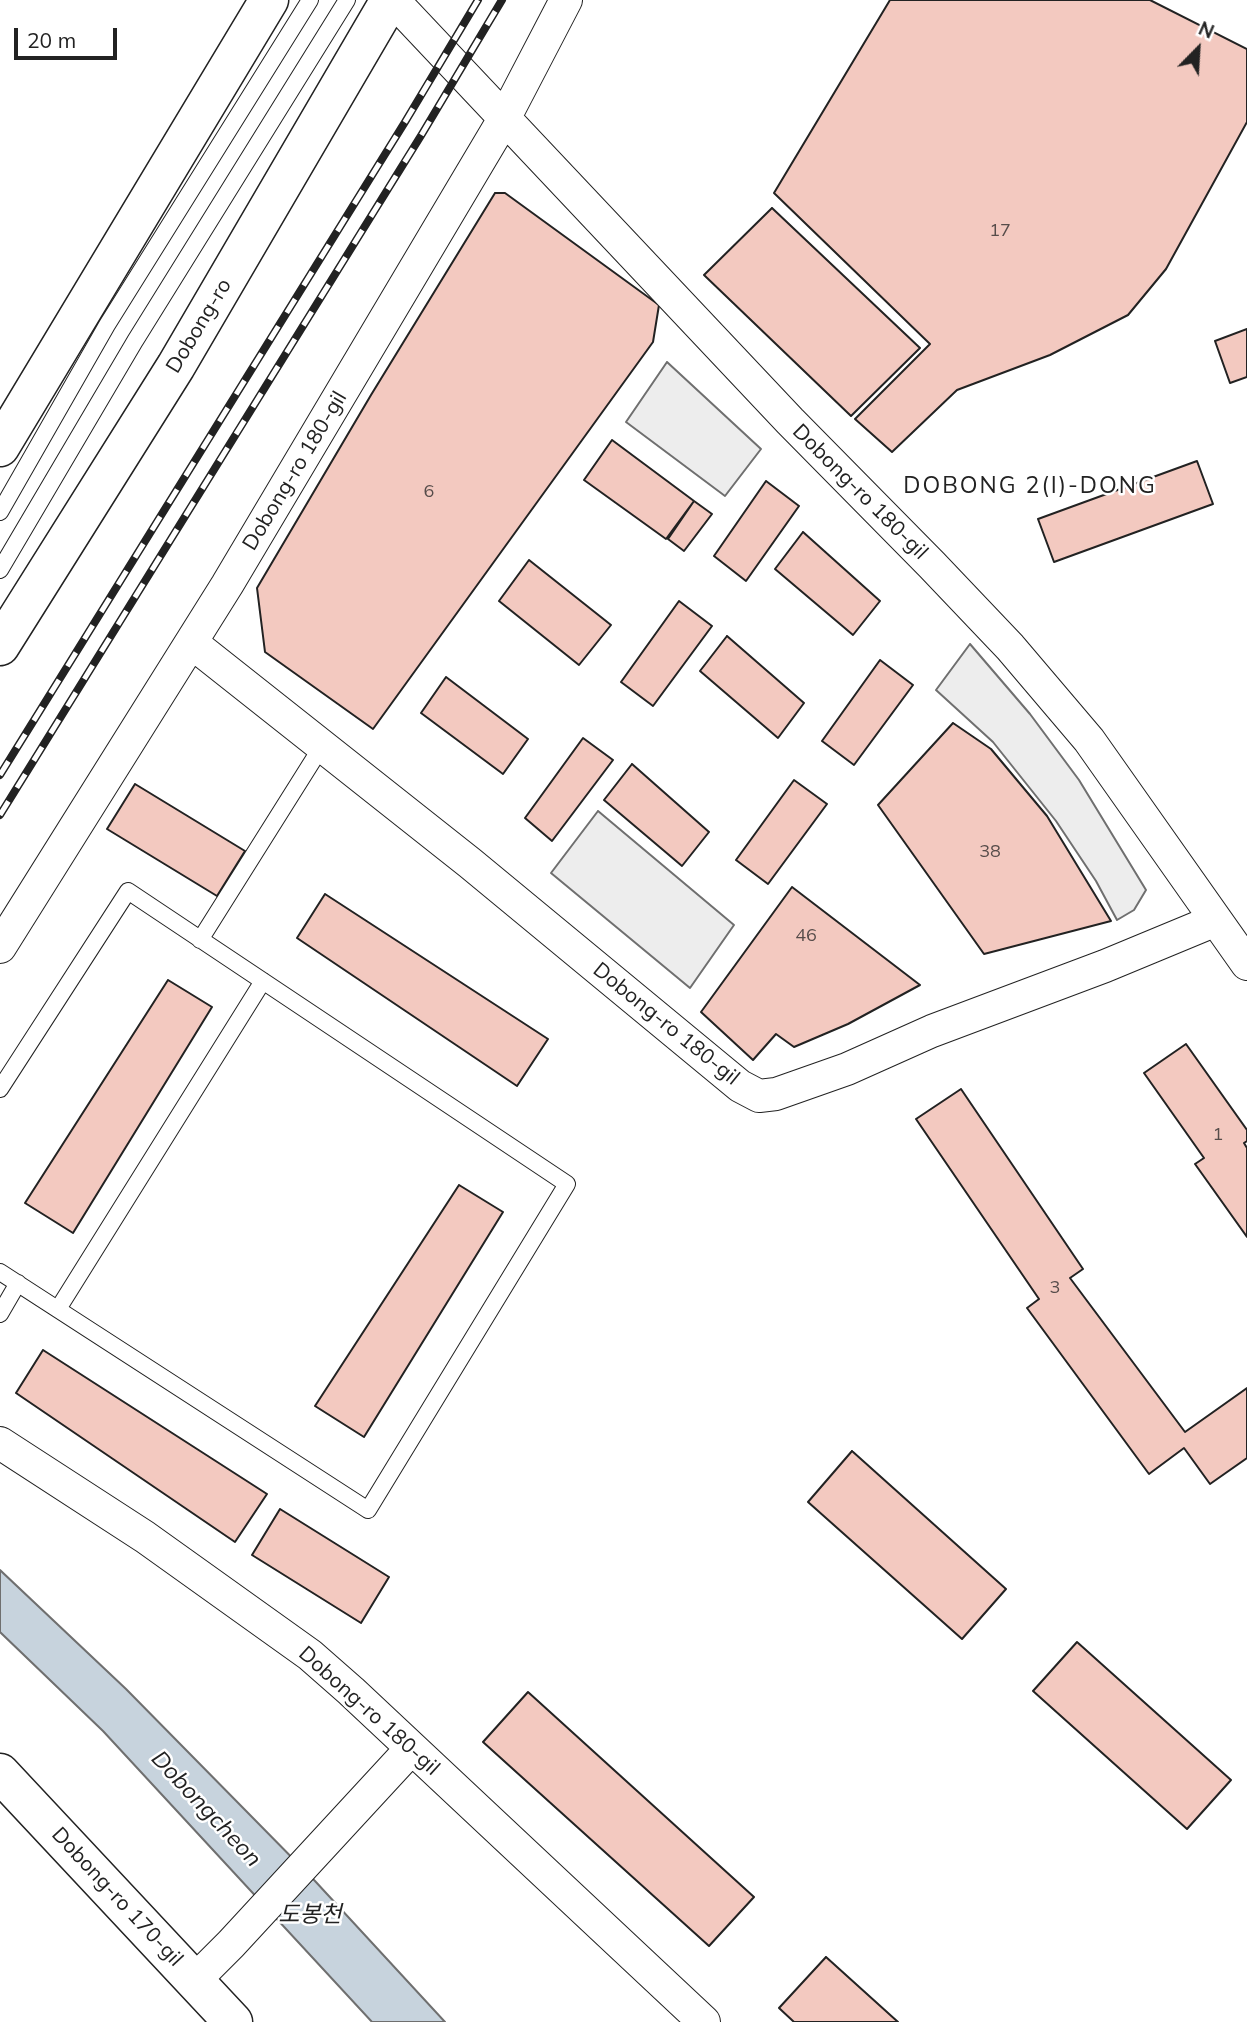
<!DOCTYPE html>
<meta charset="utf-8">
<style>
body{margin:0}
#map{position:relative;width:1247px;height:2022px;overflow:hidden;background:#fff;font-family:Mulish,sans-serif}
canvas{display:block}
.north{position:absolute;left:1163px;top:14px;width:70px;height:70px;-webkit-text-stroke:5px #fff;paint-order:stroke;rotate:24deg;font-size:19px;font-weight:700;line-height:28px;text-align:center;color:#222}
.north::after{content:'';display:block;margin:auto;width:24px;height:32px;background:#222;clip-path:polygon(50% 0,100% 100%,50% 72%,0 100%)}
.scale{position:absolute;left:14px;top:28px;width:103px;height:32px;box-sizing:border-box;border:4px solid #222;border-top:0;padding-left:9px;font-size:21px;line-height:24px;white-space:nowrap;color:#222;-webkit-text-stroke:5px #fff;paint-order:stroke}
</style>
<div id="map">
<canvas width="1247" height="2022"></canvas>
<div class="north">N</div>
<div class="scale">20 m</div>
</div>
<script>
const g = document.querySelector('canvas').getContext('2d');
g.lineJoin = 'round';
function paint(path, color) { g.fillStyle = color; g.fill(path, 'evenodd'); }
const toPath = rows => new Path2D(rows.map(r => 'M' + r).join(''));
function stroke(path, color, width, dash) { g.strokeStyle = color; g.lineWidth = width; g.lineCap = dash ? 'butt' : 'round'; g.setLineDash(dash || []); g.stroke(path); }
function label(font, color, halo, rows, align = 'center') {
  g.font = font + ' Mulish,"Noto Sans KR",sans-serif'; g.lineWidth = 5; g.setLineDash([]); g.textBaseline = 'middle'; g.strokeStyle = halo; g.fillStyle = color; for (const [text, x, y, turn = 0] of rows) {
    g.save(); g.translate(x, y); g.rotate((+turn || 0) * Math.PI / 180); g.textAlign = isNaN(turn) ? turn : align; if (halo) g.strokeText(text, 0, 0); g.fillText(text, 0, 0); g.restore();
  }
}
const parking = toPath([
 [667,362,761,449,725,496,626,422,667,362],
 [970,644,1030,714,1079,780,1146,890,1134,910,1117,920,1096,881,1056,821,993,742,936,690,970,644],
 [598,811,734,925,690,988,551,873,598,811]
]);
paint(parking, '#ededed');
stroke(parking, '#6f6f6f', 2);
const water = toPath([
 [0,1570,126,1689,315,1881,445,2022,372,2022,103,1731,0,1632,0,1570]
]);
paint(water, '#c7d3dd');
stroke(water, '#6f6f6f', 2);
const building = toPath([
 [890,0,1150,0,1247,49,1247,122,1166,269,1128,315,1050,355,957,390,892,452,855,419,930,344,774,193,890,0],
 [495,193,505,193,659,305,653,342,373,729,265,652,257,588,371,395,495,193],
 [772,208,920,348,851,416,704,275,772,208],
 [1247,329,1247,377,1230,383,1215,341,1247,329],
 [612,440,694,501,666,539,584,480,612,440],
 [1197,461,1213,504,1054,562,1038,519,1197,461],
 [766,481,799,506,746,581,714,556,766,481],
 [694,501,712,514,684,551,668,539,694,501],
 [803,532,880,601,853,635,775,569,803,532],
 [529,560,611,625,579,665,499,601,529,560],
 [679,601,712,626,653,706,621,682,679,601],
 [727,636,804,703,778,738,700,671,727,636],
 [880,660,913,685,854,765,822,741,880,660],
 [446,677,528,739,503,774,421,713,446,677],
 [953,723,991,749,1047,816,1111,921,984,954,878,805,953,723],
 [583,738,613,760,552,841,525,818,583,738],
 [632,764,709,832,682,866,604,800,632,764],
 [794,780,827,804,768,884,736,860,794,780],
 [135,784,245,851,217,896,107,829,135,784],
 [792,887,920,985,848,1024,794,1047,776,1034,753,1060,701,1012,792,887],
 [325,894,548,1039,517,1086,297,938,325,894],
 [168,980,212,1007,73,1233,25,1203,168,980],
 [1186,1044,1247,1130,1247,1141,1244,1143,1247,1148,1247,1237,1195,1164,1204,1158,1144,1073,1186,1044],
 [961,1089,1083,1269,1070,1278,1185,1432,1247,1388,1247,1458,1210,1484,1184,1448,1149,1474,1027,1308,1039,1299,916,1119,961,1089],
 [459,1185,503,1212,364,1437,315,1406,459,1185],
 [43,1350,267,1494,235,1542,16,1393,43,1350],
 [852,1451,1006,1589,962,1639,808,1502,852,1451],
 [280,1509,389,1577,361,1623,252,1555,280,1509],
 [1077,1642,1231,1780,1187,1829,1033,1691,1077,1642],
 [528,1692,754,1897,709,1946,483,1742,528,1692],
 [826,1957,898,2022,794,2022,779,2008,826,1957]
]);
paint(building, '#f3c9c0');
stroke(building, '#222', 2);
const lane = toPath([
 [0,512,107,325,310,0],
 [0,570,135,341,347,0],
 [200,940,322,746],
 [0,1089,128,891,567,1184,368,1510,0,1272],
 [58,1309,263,981],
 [0,1314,18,1283]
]);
const street = toPath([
 [393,0,790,421,932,565,1010,647,1089,740,1247,964],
 [192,643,470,863,740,1086,759,1096,776,1094,847,1069,932,1031,1105,966,1216,920],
 [0,947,227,585,504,119,566,0],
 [0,1443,145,1537,310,1655,351,1691,704,2022],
 [195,1980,231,1944,411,1749]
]);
const secondary = toPath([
 [0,447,269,0],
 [0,646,176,366,390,0],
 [0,1773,233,2022]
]);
stroke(lane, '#222', 18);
stroke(street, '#222', 34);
stroke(secondary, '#222', 41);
stroke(lane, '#fff', 16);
stroke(street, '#fff', 32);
stroke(secondary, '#fff', 38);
const rail = toPath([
 [0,775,405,122,478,0],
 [0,815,422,134,502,0]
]);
stroke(rail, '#222', 8);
stroke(rail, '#fff', 5, [16]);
label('18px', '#564c4a', null, [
 ["17",1000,231],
 ["6",429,492],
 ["38",990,852],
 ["46",806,936],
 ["1",1218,1135],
 ["3",1055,1288]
]);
label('21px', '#222', '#fff', [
 ["Dobong-ro",199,326,-59],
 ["Dobong-ro 180-gil",295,471,-59],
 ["Dobong-ro 180-gil",860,492,45],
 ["Dobong-ro 180-gil",666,1024,39],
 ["Dobong-ro 180-gil",369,1711,42],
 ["Dobong-ro 170-gil",117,1897,47]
]);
g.letterSpacing = '2px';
label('23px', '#222', '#fff', [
 ["DOBONG 2(I)-DONG",1030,486]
]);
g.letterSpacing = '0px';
label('italic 23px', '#222', '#fff', [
 ["Dobongcheon",206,1809,47],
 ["도봉천",310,1915]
]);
</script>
